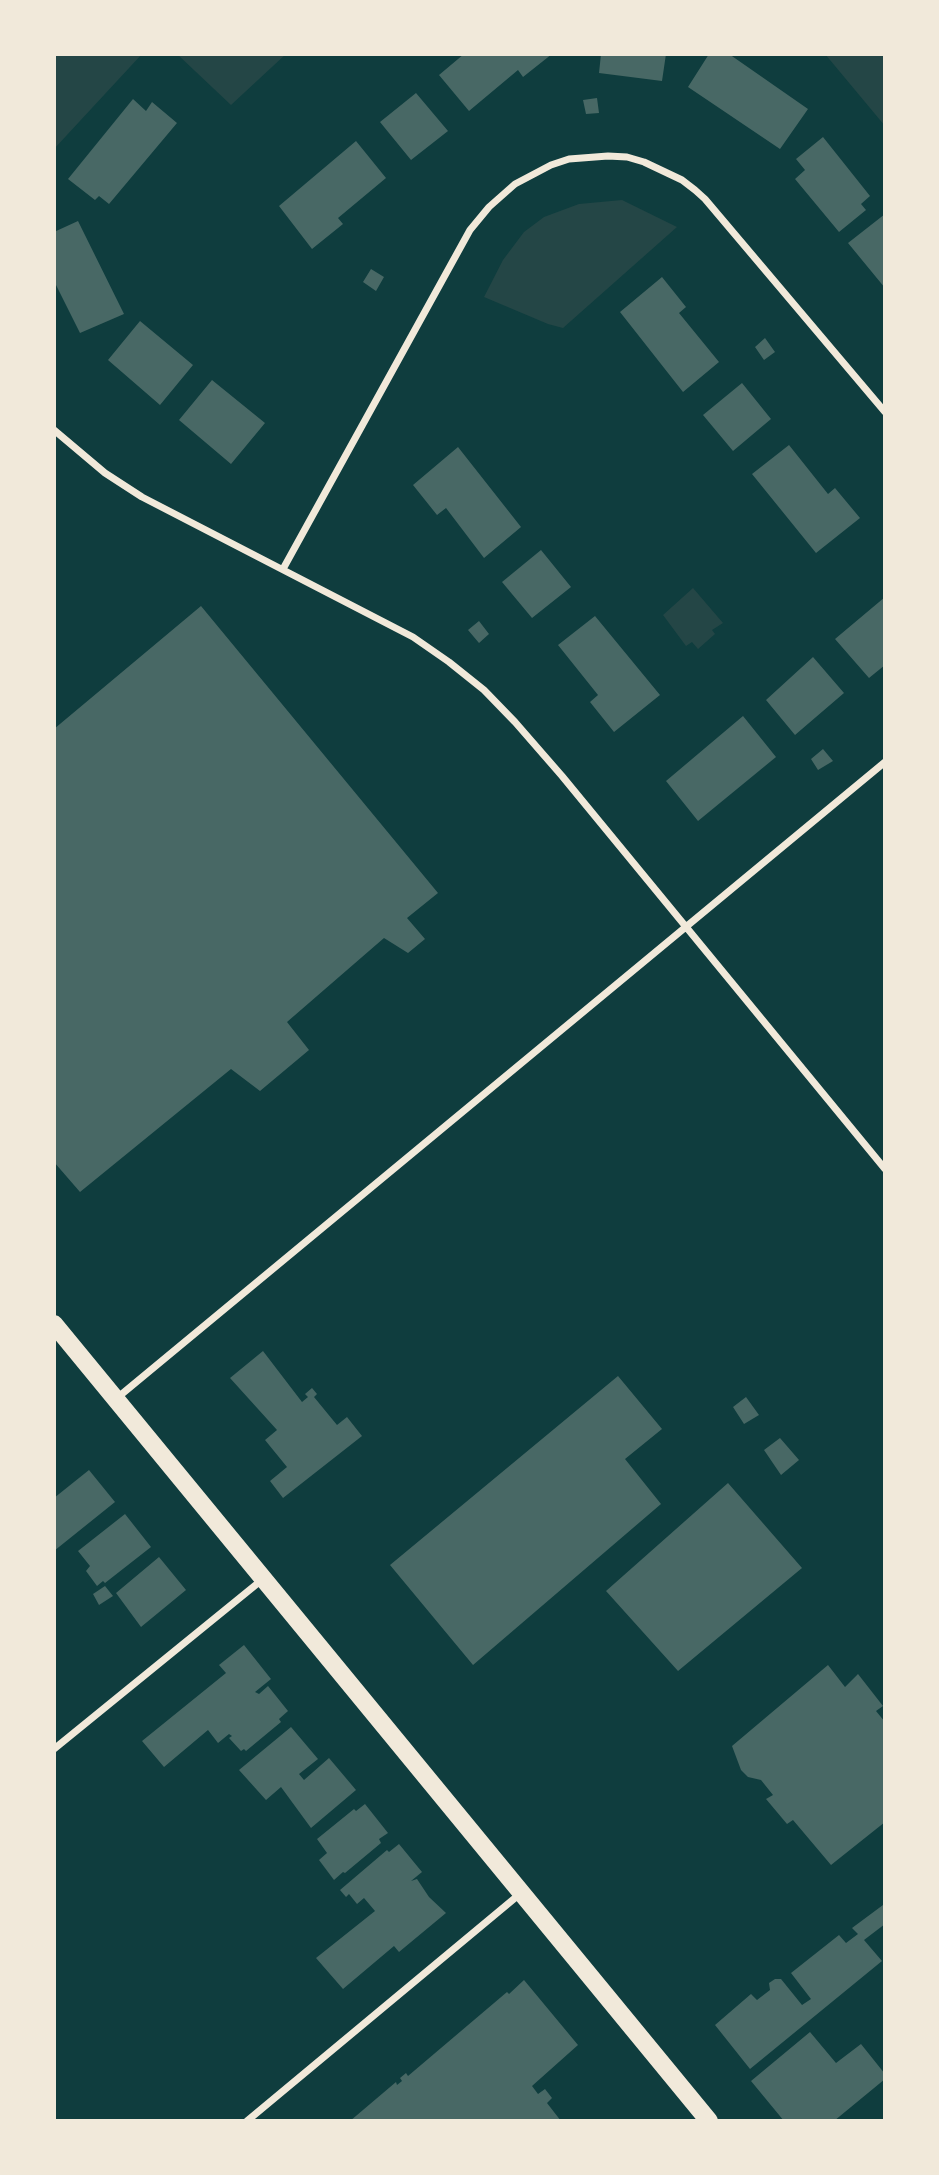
<!DOCTYPE html>
<style>
body{margin:0}
#map{position:relative;width:939px;height:2175px;overflow:hidden;background:#0f3d3e;font-family:"PT Sans Narrow",sans-serif}
canvas{display:block}
.frame{position:absolute;inset:0;border:56px solid #f1e9da;pointer-events:none}
</style>
<div id="map">
<canvas width="939" height="2175"></canvas>
<div class="frame"></div>
</div>
<script>
const g = document.querySelector('canvas').getContext('2d');
g.lineJoin = 'round';
function paint(path, color) { g.fillStyle = color; g.fill(path, 'evenodd'); }
const toPath = rows => new Path2D(rows.map(r => 'M' + r).join(''));
function stroke(path, color, width, dash) { g.strokeStyle = color; g.lineWidth = width; g.lineCap = dash ? 'butt' : 'round'; g.setLineDash(dash || []); g.stroke(path); }
paint(toPath([
 [54,54,142,54,54,149],
 [177,54,286,54,231,105],
 [825,54,885,54,885,126],
 [622,200,677,227,563,328,548,324,484,297,503,260,524,232,544,217,579,204],
 [693,588,723,623,712,630,715,634,698,649,692,642,686,646,663,615]
]), '#244646');
paint(toPath([
 [464,54,552,54,523,77,518,70,469,111,439,75],
 [601,54,666,54,662,81,599,73],
 [709,54,729,54,808,109,780,149,688,87],
 [416,93,448,131,411,160,380,122],
 [597,98,599,113,586,114,583,100],
 [133,99,146,111,152,102,177,123,109,204,99,196,95,200,68,179],
 [823,137,870,196,861,204,866,210,839,232,795,179,805,170,796,159],
 [356,141,386,178,338,218,343,224,312,249,279,206],
 [885,214,885,288,848,243],
 [78,221,124,314,80,333,54,281,54,232],
 [371,269,384,277,376,291,363,282],
 [662,277,686,307,679,313,719,362,683,392,620,312],
 [140,321,193,365,160,405,108,360],
 [765,338,775,352,764,360,755,347],
 [212,380,265,423,231,464,179,420],
 [742,383,771,419,733,451,703,415],
 [789,445,828,494,835,488,860,518,816,553,752,474],
 [458,447,521,527,484,558,446,508,437,515,413,485],
 [541,550,571,587,532,618,502,582],
 [885,597,885,665,869,678,835,639],
 [201,606,438,893,407,918,425,939,408,953,384,938,287,1022,309,1050,260,1091,231,1069,80,1192,54,1162,54,729],
 [595,616,660,695,614,732,590,702,598,695,558,645],
 [479,621,489,634,479,643,468,630],
 [813,657,844,693,795,735,766,700],
 [743,716,776,757,698,821,666,781],
 [823,749,833,761,818,770,811,759],
 [263,1351,302,1402,308,1397,305,1394,312,1388,317,1394,314,1397,337,1425,347,1417,362,1436,283,1498,270,1481,287,1467,265,1440,277,1430,230,1378],
 [618,1376,662,1429,625,1459,661,1504,473,1665,390,1565],
 [746,1397,759,1415,744,1424,733,1407],
 [780,1438,799,1460,781,1475,764,1450],
 [89,1470,115,1502,54,1551,54,1498],
 [728,1483,802,1568,678,1671,606,1591],
 [125,1514,151,1547,105,1583,103,1581,97,1586,86,1571,90,1566,78,1551],
 [159,1557,186,1590,141,1627,116,1593],
 [105,1586,113,1596,99,1605,93,1594],
 [244,1645,271,1679,255,1692,259,1694,268,1686,288,1711,279,1719,281,1722,246,1751,244,1749,241,1751,229,1738,232,1736,229,1734,218,1743,208,1730,164,1767,142,1741,226,1673,219,1665],
 [828,1665,845,1687,858,1674,883,1706,876,1711,885,1722,885,1822,831,1865,793,1820,787,1824,766,1799,773,1795,761,1780,748,1777,741,1770,732,1746],
 [291,1727,318,1759,299,1774,304,1780,329,1758,356,1790,311,1828,281,1787,266,1800,239,1770],
 [365,1804,388,1833,379,1839,381,1843,345,1873,343,1872,334,1880,319,1860,327,1853,317,1839,354,1809,356,1811],
 [399,1844,422,1872,411,1881,417,1879,429,1897,446,1913,399,1952,394,1946,343,1989,316,1958,375,1911,364,1898,357,1904,349,1894,346,1897,340,1890,387,1850,389,1852],
 [883,1905,885,1924,864,1940,882,1961,750,2069,715,2025,751,1994,757,2000,770,1990,769,1983,775,1979,781,1979,802,2005,811,1999,791,1973,839,1935,846,1943,858,1934,852,1928],
 [524,1980,578,2045,532,2086,538,2094,545,2089,552,2098,547,2103,561,2121,350,2121,396,2082,397,2085,402,2081,400,2078,406,2073,408,2076,507,1992,509,1994],
 [810,2032,836,2063,861,2044,885,2074,885,2079,834,2121,784,2121,751,2081]
]), '#486865');
stroke(toPath([
 [54,430,105,473,142,497,413,637,449,662,484,690,515,722,562,776,885,1169],
 [283,569,470,230,489,207,515,184,551,165,569,159,608,156,627,157,644,162,682,180,695,190,705,199,885,412],
 [117,1398,885,762],
 [54,1749,263,1579],
 [247,2121,521,1893]
]), '#f1e9da', 7);
stroke(toPath([
 [54,1324,709,2121]
]), '#f1e9da', 18);
</script>
